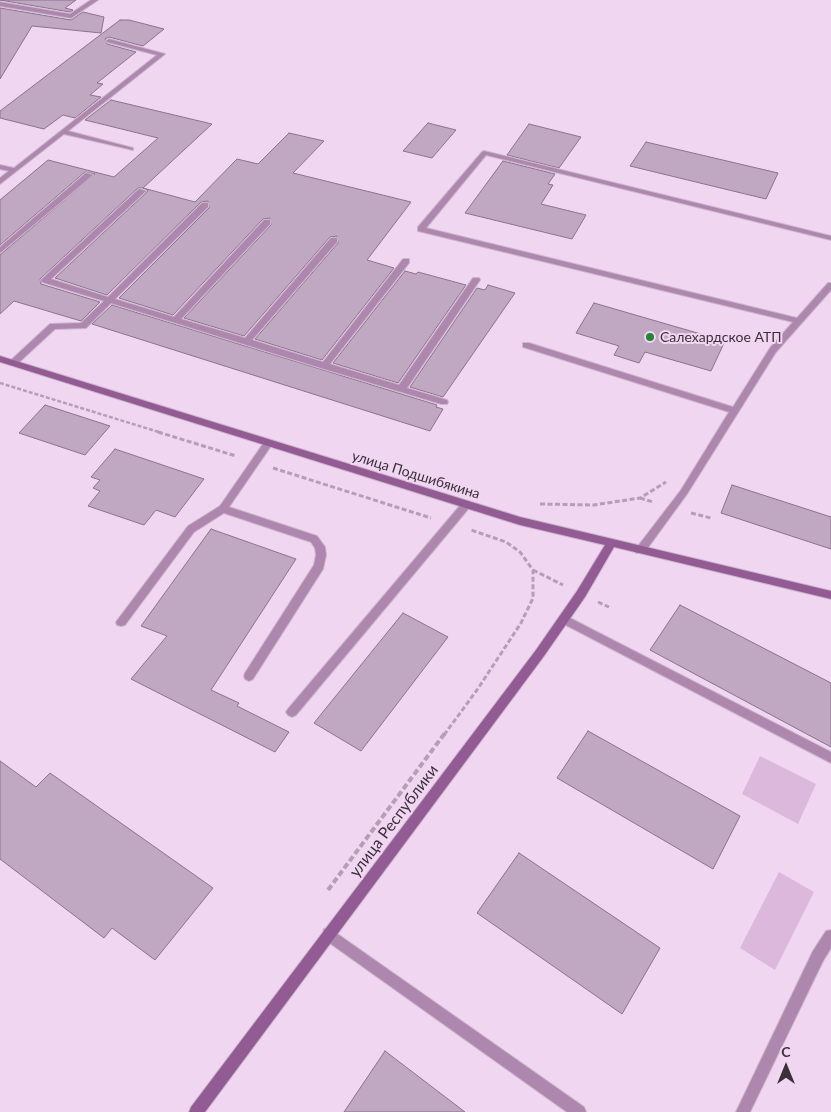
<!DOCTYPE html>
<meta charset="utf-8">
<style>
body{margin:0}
#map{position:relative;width:831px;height:1112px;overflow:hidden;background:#f1d6f1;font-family:Lato,sans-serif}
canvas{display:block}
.north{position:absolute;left:761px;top:1042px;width:50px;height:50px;-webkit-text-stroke:4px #f1d6f1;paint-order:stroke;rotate:0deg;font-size:14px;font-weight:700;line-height:20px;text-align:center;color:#3a303a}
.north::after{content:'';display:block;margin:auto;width:18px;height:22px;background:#3a303a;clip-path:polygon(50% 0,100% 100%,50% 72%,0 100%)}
</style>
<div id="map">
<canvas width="831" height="1112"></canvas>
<div class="north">С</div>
</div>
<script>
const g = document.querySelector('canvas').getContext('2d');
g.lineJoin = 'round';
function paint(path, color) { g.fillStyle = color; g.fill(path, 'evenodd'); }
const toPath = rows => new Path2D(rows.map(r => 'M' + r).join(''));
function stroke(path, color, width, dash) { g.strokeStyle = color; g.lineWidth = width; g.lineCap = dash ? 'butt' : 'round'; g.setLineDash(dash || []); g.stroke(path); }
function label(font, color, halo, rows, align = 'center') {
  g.font = font + ' Lato,sans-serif'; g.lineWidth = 4; g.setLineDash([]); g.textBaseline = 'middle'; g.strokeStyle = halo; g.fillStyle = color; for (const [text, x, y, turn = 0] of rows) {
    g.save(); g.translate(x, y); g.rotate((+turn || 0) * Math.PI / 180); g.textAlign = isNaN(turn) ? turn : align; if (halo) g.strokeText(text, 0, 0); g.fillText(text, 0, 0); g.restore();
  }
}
paint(toPath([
 [760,756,816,784,798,824,742,794],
 [779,872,814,892,775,970,740,948]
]), '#dcb8dc');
const building = toPath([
 [0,0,76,0,65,8,73,10,70,12,0,0],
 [0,8,71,20,83,12,104,17,101,33,32,26,0,79,0,8],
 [120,20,129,20,164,29,143,46,109,37,105,39,107,44,136,52,97,83,103,84,90,95,101,97,75,118,63,115,44,129,0,118,0,111,120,20],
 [111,100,212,124,143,188,138,188,40,279,41,284,100,302,81,321,14,301,0,314,0,255,95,174,85,172,0,245,0,200,48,160,114,177,158,138,85,120,111,100],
 [428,123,456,130,432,158,403,151,428,123],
 [529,124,581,137,559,168,507,155,529,124],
 [289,133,324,141,293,173,411,202,367,260,394,268,322,360,255,339,338,243,337,236,330,237,244,336,184,318,271,225,270,218,263,219,173,315,119,298,209,208,208,201,201,202,107,295,55,278,147,192,148,190,143,188,195,202,237,159,258,164,289,133],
 [646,142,778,173,766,199,630,166,646,142],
 [503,161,555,174,548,184,553,185,541,204,586,215,572,239,465,213,503,161],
 [405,271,416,274,418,272,466,285,398,383,333,363,405,271],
 [488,285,515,293,443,397,410,387,477,288,485,290,488,285],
 [594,303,725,341,711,371,645,352,639,363,614,355,619,346,576,333,594,303],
 [112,305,437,405,436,407,443,409,430,431,92,324,112,305],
 [45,405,110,426,85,455,19,433,45,405],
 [115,449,204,479,175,517,156,510,144,525,88,506,100,491,93,488,100,480,91,477,115,449],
 [732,485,831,517,831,549,721,513,732,485],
 [211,529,296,559,211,690,239,703,237,706,289,732,275,752,131,679,167,636,141,626,211,529],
 [680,605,831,683,831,747,650,650,680,605],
 [403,613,448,637,361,751,314,723,403,613],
 [588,731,740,816,713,869,557,778,588,731],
 [0,761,36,787,50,773,213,888,155,960,112,928,104,938,0,859,0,761],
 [519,853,660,948,622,1014,477,913,519,853],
 [385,1051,465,1112,344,1112,385,1051]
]);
paint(building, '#c1a8c2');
stroke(building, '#8b738b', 1);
const lane = toPath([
 [91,0,98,0,71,18,0,6,0,2,70,14,91,0],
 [109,39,165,54,68,131,133,148,133,150,64,134,0,184,0,178,9,171,0,169,0,165,14,168,157,55,107,42,106,41,109,39],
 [484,151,831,236,831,240,486,155,426,228,797,318,828,283,831,283,831,290,776,352,687,494,644,553,636,553,635,550,681,490,729,412,523,347,523,343,529,343,733,407,770,348,793,322,418,231,418,227,482,152,484,151],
 [86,173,93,175,0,253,0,247,86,173],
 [139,189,146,191,51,279,108,297,202,203,208,203,208,207,115,299,174,317,264,220,270,220,270,224,181,319,245,338,331,238,337,238,337,242,252,340,323,362,403,259,409,259,409,263,330,364,399,385,473,278,479,278,480,280,407,388,447,400,448,402,447,404,441,404,321,368,111,303,86,328,55,329,16,365,10,365,10,361,50,324,81,323,104,301,42,282,41,280,139,189],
 [268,440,273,443,229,507,317,536,325,547,326,555,323,569,253,679,249,681,245,679,244,676,245,673,314,565,316,555,315,548,311,542,224,513,194,532,125,625,121,626,117,625,116,622,188,526,220,506,265,441,268,440],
 [466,501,469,502,471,505,469,508,296,715,292,717,288,715,286,712,288,709,463,502,466,501],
 [564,615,831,752,831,763,560,622,559,619,560,616,564,615],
 [329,928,584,1107,586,1112,567,1112,324,939,323,934,324,929,329,928],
 [831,930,831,948,823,961,750,1112,736,1112,813,951,826,931,831,930]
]);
const secondary = toPath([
 [0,356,520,517,831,591,831,599,614,547,585,597,544,656,205,1112,189,1112,191,1107,536,650,577,591,605,545,520,525,0,362,0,356]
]);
stroke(lane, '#ccb5cc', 2);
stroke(secondary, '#ccb5cc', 2);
stroke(toPath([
 [0,383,162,433]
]), '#b59fb5', 2.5, [4, 2]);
stroke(toPath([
 [158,432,236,456],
 [273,468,431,518],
 [640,498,653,502],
 [540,504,594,505,640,498,666,482],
 [691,513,711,518],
 [533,570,563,585],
 [598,602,609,607],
 [444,735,477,690,521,623,533,598,533,570,520,552,506,542,471,530]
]), '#b59fb5', 3, [5, 2.5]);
stroke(toPath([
 [328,890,445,733]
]), '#b59fb5', 4, [6, 3]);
paint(lane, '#ad87ad');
paint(secondary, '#925b93');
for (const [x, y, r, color] of [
 [650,337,5,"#258335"]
]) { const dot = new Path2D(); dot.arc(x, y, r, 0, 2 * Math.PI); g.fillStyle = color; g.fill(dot); stroke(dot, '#f1d6f1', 2); }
label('14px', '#3a303a', '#f1d6f1', [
 ["Салехардское АТП",660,337]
], 'left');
label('14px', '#3a303a', '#f1d6f1', [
 ["улица Подшибякина",416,475,17]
]);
label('16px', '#3a303a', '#f1d6f1', [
 ["улица Республики",394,821,-53]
]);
</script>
